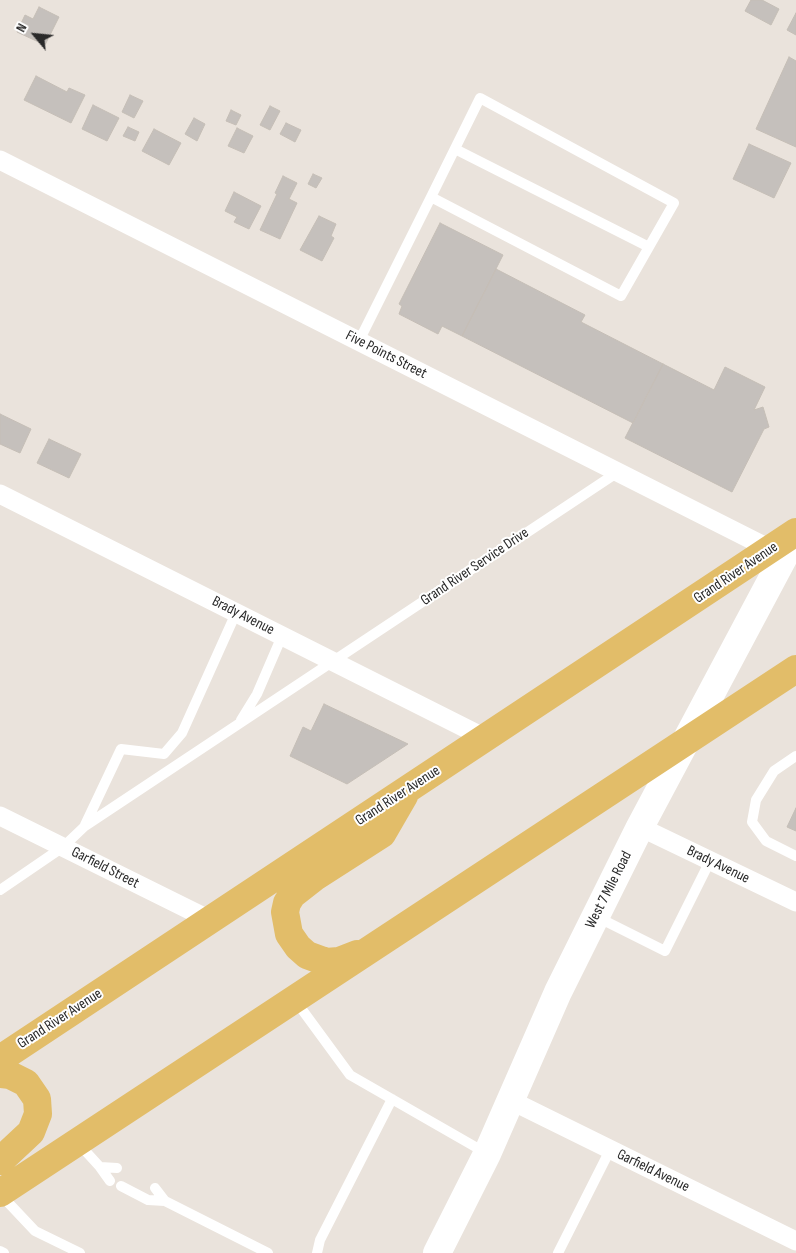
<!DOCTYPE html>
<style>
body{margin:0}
#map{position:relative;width:796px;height:1253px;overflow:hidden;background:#eae3dc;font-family:"Sofia Sans Condensed",sans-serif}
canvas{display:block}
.north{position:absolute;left:10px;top:10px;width:50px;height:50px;-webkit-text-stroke:4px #fff;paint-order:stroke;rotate:298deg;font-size:14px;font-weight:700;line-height:20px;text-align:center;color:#292929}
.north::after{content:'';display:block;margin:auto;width:18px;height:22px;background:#292929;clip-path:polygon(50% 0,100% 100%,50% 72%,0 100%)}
</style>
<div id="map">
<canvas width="796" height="1253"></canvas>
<div class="north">N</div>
</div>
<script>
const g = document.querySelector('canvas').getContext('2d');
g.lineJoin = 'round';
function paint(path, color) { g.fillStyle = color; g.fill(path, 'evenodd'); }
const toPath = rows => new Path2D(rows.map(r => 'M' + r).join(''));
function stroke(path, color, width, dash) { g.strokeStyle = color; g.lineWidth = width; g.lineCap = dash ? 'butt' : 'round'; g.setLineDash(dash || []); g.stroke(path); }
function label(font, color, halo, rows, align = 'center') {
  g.font = font + ' "Sofia Sans Condensed",sans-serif'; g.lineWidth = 4; g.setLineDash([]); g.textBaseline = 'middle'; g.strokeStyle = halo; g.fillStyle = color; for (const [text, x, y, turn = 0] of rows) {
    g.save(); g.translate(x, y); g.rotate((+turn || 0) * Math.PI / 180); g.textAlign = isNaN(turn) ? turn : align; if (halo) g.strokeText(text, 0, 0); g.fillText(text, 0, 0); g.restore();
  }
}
const building = toPath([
 [751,0,762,0,779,9,771,25,745,11,751,0],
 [39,7,59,17,45,45,17,32,25,15,33,19,39,7],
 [796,13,796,35,787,30,796,13],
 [789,57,796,61,796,147,756,129,789,57],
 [36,76,67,92,69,88,85,95,71,123,24,100,36,76],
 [130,95,143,101,134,118,122,112,130,95],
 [93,105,119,118,107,141,82,129,93,105],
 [270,106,280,111,270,130,260,125,270,106],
 [231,110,241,115,236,125,226,121,231,110],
 [194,118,205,124,197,141,185,134,194,118],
 [286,123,301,130,295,142,280,134,286,123],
 [128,127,139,132,135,141,123,136,128,127],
 [237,128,253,136,244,153,228,146,237,128],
 [154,129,181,143,169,165,142,151,154,129],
 [749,144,791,163,774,198,733,179,749,144],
 [313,174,322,178,316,188,308,184,313,174],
 [283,176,297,183,289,199,297,203,280,239,260,230,277,194,275,193,283,176],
 [234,192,261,206,249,229,234,222,237,217,225,211,234,192],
 [319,216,336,224,331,236,334,238,322,261,300,250,319,216],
 [440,223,503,255,462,336,442,326,438,334,399,314,402,306,399,304,440,223],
 [496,269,585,315,581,322,663,364,633,423,462,336,496,269],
 [663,364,714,390,725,367,765,387,754,410,763,407,769,427,764,429,732,492,625,438,663,364],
 [0,414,31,429,20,453,0,444,0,414],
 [49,439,81,454,69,478,37,463,49,439],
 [324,704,408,744,347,784,290,756,303,727,311,731,324,704],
 [796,808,796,831,787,827,796,808]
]);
paint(building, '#c5c0bc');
stroke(building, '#c5beb6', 1);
stroke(toPath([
 [455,149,649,247],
 [359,341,431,197,480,98,674,203,621,296,431,197],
 [241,720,257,694,282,636],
 [796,756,774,771,756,800,752,822,766,841,796,856],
 [85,825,121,749,164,754,182,733,236,613],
 [0,890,63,847,85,826,618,472],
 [597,917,665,951,710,861],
 [295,1000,350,1075,486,1153],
 [79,1144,100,1167],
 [110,1181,100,1167,117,1168],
 [121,1186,148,1200,165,1201,268,1253],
 [155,1188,165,1201],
 [1,1195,35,1231,80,1253],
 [0,1251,4,1253],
 [317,1253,320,1240,392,1099],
 [558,1253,610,1150]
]), '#fff', 10);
stroke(toPath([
 [0,160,772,550],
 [0,494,487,739],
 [0,816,210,920],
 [640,827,796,902],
 [510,1100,796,1241]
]), '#fff', 19);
stroke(toPath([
 [437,1253,487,1154,558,992,640,827,796,534]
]), '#fff', 28);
stroke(toPath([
 [357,954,339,961,326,962,307,955,298,947,289,934,285,912,287,903,292,895,315,877,382,834,404,796],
 [0,1059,796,532],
 [0,1074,10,1075,26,1083,37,1099,38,1114,31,1132,0,1161],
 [0,1193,796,669]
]), '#e2bd69', 28);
label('15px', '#292929', '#fff', [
 ["Five Points Street",386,355,27],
 ["Grand River Service Drive",475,567,-34],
 ["Grand River Avenue",736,573,-34],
 ["Brady Avenue",243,616,27],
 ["Grand River Avenue",398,796,-33],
 ["Brady Avenue",718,865,26],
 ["Garfield Street",105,868,27],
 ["West 7 Mile Road",609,890,-63],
 ["Grand River Avenue",60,1019,-33],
 ["Garfield Avenue",653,1171,26]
]);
</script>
